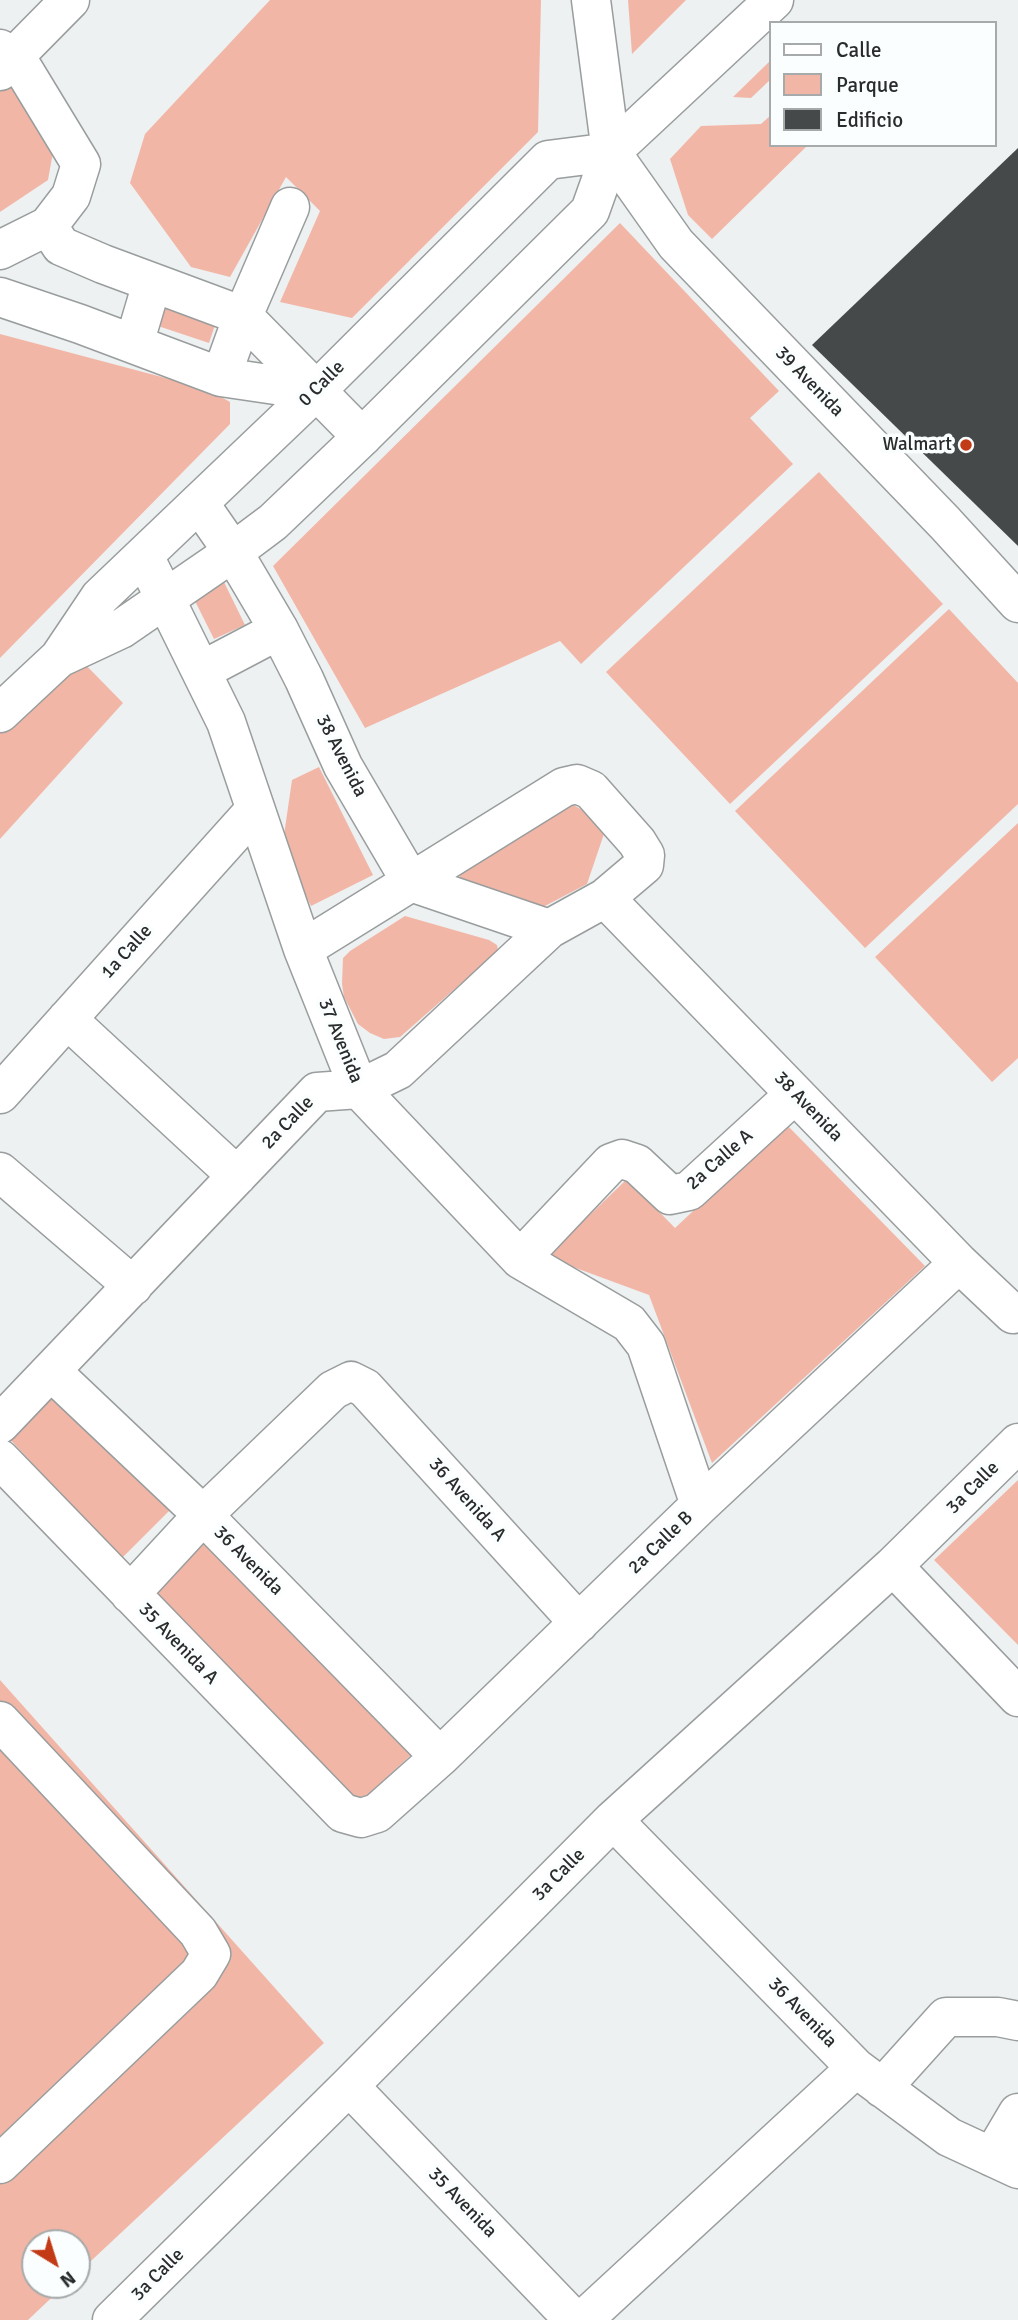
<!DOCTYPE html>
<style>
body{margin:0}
#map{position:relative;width:1018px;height:2320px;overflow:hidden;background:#edf1f2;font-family:Signika,sans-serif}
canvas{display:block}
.legend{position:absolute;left:769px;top:21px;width:228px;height:126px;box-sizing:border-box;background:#fafeff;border:2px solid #a7aaaa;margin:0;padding:9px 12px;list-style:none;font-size:21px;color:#2a2b2b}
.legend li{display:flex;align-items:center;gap:14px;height:35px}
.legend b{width:35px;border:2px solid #a7aaaa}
.north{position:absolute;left:21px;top:2229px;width:70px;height:70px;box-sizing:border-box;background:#fafeff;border:2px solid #a7aaaa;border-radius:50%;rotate:142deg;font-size:19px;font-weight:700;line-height:28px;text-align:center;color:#2a2b2b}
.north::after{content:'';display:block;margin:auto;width:24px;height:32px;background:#c33a16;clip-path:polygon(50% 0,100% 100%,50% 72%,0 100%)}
</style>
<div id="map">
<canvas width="1018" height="2320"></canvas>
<ul class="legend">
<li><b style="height:9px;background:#fff"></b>Calle</li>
<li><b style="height:19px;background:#f2b6a7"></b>Parque</li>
<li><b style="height:19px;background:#46494a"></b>Edificio</li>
</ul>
<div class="north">N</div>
</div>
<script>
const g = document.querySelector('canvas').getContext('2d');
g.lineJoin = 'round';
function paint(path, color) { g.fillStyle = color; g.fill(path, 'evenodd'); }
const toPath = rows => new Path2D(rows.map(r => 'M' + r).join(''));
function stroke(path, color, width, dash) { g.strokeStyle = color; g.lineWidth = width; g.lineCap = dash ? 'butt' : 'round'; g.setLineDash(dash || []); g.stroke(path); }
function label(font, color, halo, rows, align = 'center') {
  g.font = font + ' Signika,sans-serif'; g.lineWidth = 7; g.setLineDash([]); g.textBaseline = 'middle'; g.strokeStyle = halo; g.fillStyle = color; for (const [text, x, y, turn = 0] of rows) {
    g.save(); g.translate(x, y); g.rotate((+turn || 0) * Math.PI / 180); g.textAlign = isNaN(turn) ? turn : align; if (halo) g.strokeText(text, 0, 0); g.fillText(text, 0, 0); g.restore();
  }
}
paint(toPath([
 [270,0,541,0,538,132,352,318,280,302,320,211,286,177,230,277,191,267,130,183,145,134],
 [628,0,686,0,632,54],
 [771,60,771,79,751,98,733,97],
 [4,82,23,87,55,141,48,180,0,212,0,86],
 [771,115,771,145,808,145,712,239,688,215,670,159,701,126,761,124],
 [620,223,779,391,750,418,793,464,581,664,560,641,365,728,273,566],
 [162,307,215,325,209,343,155,325],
 [0,334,207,389,230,402,230,424,0,658],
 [819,472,943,604,730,804,606,672],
 [223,580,245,625,214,639,192,595],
 [949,609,1018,683,1018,804,865,948,735,811],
 [78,657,123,703,0,839,0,733],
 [319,767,373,875,311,906,282,849,292,780],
 [572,804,607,825,587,884,543,907,458,885,462,866],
 [1018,823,1018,1058,992,1082,875,957],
 [405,916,489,940,497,945,498,951,400,1037,384,1039,370,1033,358,1024,344,997,342,984,343,958,350,951],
 [786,1124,925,1266,712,1463,649,1295,546,1257,627,1179,675,1228],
 [49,1387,171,1509,121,1559,6,1435],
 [1018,1480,1018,1645,934,1560],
 [198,1535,411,1755,349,1812,143,1590],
 [0,1680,324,2043,77,2274,77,2243,35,2243,35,2285,65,2285,28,2320,0,2320]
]), '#f2b6a7');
paint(toPath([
 [1018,148,1018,546,812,345]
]), '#46494a');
const minor = toPath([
 [774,0,611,152,676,244,945,523,1018,603],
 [0,49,16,57,81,164,71,196,48,226,61,246,103,264,243,316,362,437],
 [0,71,70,0],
 [0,250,48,226],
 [0,297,80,324,221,377,316,391],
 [134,344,152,283],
 [221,377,243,316,290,207],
 [199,503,233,552,279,630,304,679,343,766,411,882,549,929],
 [144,556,226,722,303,949,359,1089,520,1259,629,1323,646,1345,700,1505],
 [201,671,279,630],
 [605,898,959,1263,1013,1314],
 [67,1019,237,1176],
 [0,1094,254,811],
 [0,1172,133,1286],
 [520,1259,611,1163,622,1159,637,1164,670,1195,689,1191,795,1094],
 [51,1371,203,1515,440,1757],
 [0,1424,317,1092,359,1089,398,1070,549,929,605,898,644,865,645,855,637,842,591,790,577,784,564,787,303,949],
 [0,1459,343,1813,361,1818,377,1813,440,1757,700,1505,959,1263],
 [893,1566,1018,1697],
 [130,1594,203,1515,333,1390,351,1381,365,1388,579,1623],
 [0,1721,198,1932,211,1954,199,1974,0,2164],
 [613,1820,856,2068,949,2137,1018,2169],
 [349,2086,574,2320],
 [882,2088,946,2017,998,2017,1018,2021],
 [992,2157,1018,2113],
 [112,2320,349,2086,613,1820,893,1566,1018,1443],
 [583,2320,856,2068]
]);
const tertiary = toPath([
 [59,658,121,629,233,552,273,522,362,437,590,211,611,152,591,0],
 [0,713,59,658,100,597,316,391,548,160,611,152]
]);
stroke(minor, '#999d9d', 41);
stroke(tertiary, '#999d9d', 41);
stroke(minor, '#fff', 38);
stroke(tertiary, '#fff', 38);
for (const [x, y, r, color] of [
 [966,445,7,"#c33a16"]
]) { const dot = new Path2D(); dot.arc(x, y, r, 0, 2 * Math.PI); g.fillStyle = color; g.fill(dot); stroke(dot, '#fafeff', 2.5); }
label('19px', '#2a2b2b', '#fafeff', [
 ["39 Avenida",809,382,46],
 ["0 Calle",322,384,-45],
 ["38 Avenida",341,756,63],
 ["1a Calle",127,952,-48],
 ["37 Avenida",340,1041,68],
 ["38 Avenida",808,1107,46],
 ["2a Calle",288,1123,-46],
 ["2a Calle A",720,1160,-41],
 ["3a Calle",973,1488,-45],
 ["36 Avenida A",467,1500,48],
 ["2a Calle B",661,1543,-44],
 ["36 Avenida",248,1561,45],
 ["35 Avenida A",178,1644,46],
 ["3a Calle",559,1875,-45],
 ["36 Avenida",802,2013,46],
 ["35 Avenida",462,2203,46],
 ["3a Calle",158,2275,-45]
]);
label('19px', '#2a2b2b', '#fafeff', [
 ["Walmart",952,445]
], 'right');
</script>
